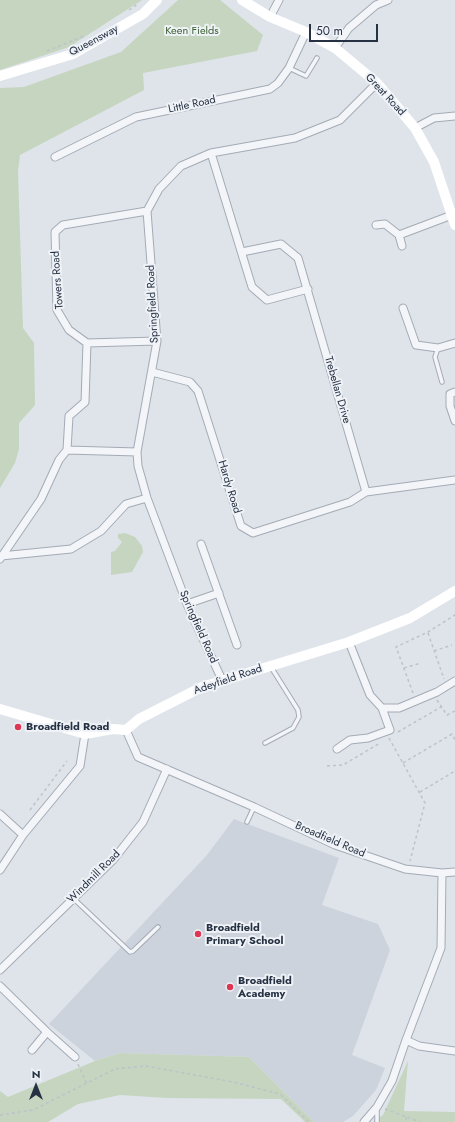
<!DOCTYPE html>
<style>
body{margin:0}
#map{position:relative;width:455px;height:1122px;overflow:hidden;background:#dfe4ea;font-family:Jost,sans-serif}
canvas{display:block}
.north{position:absolute;left:16px;top:1066px;width:40px;height:40px;-webkit-text-stroke:3px #eff3f7;paint-order:stroke;rotate:0deg;font-size:11px;font-weight:700;line-height:16px;text-align:center;color:#263143}
.north::after{content:'';display:block;margin:auto;width:14px;height:18px;background:#263143;clip-path:polygon(50% 0,100% 100%,50% 72%,0 100%)}
.scale{position:absolute;left:309px;top:24px;width:69px;height:18px;box-sizing:border-box;border:2px solid #263143;border-top:0;padding-left:5px;font-size:12px;line-height:14px;white-space:nowrap;color:#263143;-webkit-text-stroke:3px #eff3f7;paint-order:stroke}
</style>
<div id="map">
<canvas width="455" height="1122"></canvas>
<div class="north">N</div>
<div class="scale">50 m</div>
</div>
<script>
const g = document.querySelector('canvas').getContext('2d');
g.lineJoin = 'round';
function paint(path, color) { g.fillStyle = color; g.fill(path, 'evenodd'); }
const toPath = rows => new Path2D(rows.map(r => 'M' + r).join(''));
function stroke(path, color, width, dash) { g.strokeStyle = color; g.lineWidth = width; g.lineCap = dash ? 'butt' : 'round'; g.setLineDash(dash || []); g.stroke(path); }
function label(font, color, halo, rows, align = 'center') {
  g.font = font + ' Jost,sans-serif'; g.lineWidth = 4; g.setLineDash([]); g.textBaseline = 'middle'; g.strokeStyle = halo; g.fillStyle = color; for (const [text, x, y, turn = 0] of rows) {
    g.save(); g.translate(x, y); g.rotate((+turn || 0) * Math.PI / 180); g.textAlign = isNaN(turn) ? turn : align; if (halo) g.strokeText(text, 0, 0); g.fillText(text, 0, 0); g.restore();
  }
}
paint(toPath([
 [234,819,339,858,322,905,378,924,390,950,352,1055,385,1068,376,1090,353,1116,343,1122,314,1122,249,1057,120,1053,95,1061,49,1024,207,855]
]), '#cdd3dc');
paint(toPath([
 [0,0,142,0,69,47,0,70],
 [178,0,220,0,263,35,257,51,143,73,144,90,20,155,18,171,23,328,34,343,35,405,19,423,19,449,15,463,0,488,0,88,24,87,121,52],
 [125,533,135,537,142,546,143,552,132,572,111,575,111,552,115,551,122,542,118,538,118,534],
 [120,1053,249,1057,314,1122,305,1122,281,1099,167,1098,120,1095,78,1104,48,1122,0,1122,0,1091,8,1097,95,1061],
 [408,1061,404,1111,455,1112,455,1122,373,1122,383,1115]
]), '#c5d5bf');
const lane = toPath([
 [289,68,306,76,317,58],
 [438,348,435,357,442,382],
 [265,743,293,728,299,717,298,710,271,667],
 [247,822,254,807],
 [73,898,130,952,133,951,158,927],
 [377,1122,377,1109]
]);
const street = toPath([
 [270,17,279,0],
 [335,48,349,28,376,5,388,0],
 [415,128,434,118,455,116],
 [211,153,252,287,267,300,308,289],
 [55,157,136,117,270,89,278,83,289,68,306,32],
 [147,211,63,225,55,232,57,310,69,330,87,343,157,341],
 [376,225,385,224,399,235,402,246],
 [399,235,452,215],
 [242,252,281,244,298,258,366,492],
 [403,308,416,345,438,348,455,343],
 [152,372,190,382,198,391,241,526,253,533,350,502,366,492,455,480],
 [455,392,450,394,450,406,455,421],
 [67,450,137,452],
 [201,544,237,645],
 [1,556,71,549,101,531,126,504,147,498],
 [0,559,41,499,59,460,67,450,69,416,85,402,87,343],
 [187,604,219,593],
 [222,680,187,604,147,498,138,466,137,452,157,341,147,211,159,189,181,166,211,153,295,138,340,120,377,83],
 [382,708,399,708,437,692,455,681],
 [126,730,138,757,254,807,335,845,405,869,442,873,455,872],
 [337,749,350,740,368,738,390,730,382,708,370,695,349,642],
 [0,814,23,835],
 [0,870,23,835,80,766,85,734],
 [0,970,113,860,143,822,167,769],
 [0,986,47,1032,75,1057],
 [406,1040,419,1046,455,1051],
 [32,1050,47,1032],
 [364,1122,377,1107,392,1081,406,1040,441,948,442,873]
]);
stroke(lane, '#a4abb5', 5.5);
stroke(street, '#a4abb5', 9);
stroke(toPath([
 [129,10,139,3],
 [47,51,84,36],
 [428,633,444,679],
 [434,651,452,645],
 [404,668,421,663],
 [413,693,396,647,428,632,455,615],
 [437,700,447,715,455,711],
 [398,732,441,707],
 [389,738,425,803,410,861],
 [403,763,452,734,455,740],
 [327,766,343,765,380,743],
 [420,792,455,771],
 [30,810,67,761],
 [78,1064,87,1084],
 [385,1109,420,1122],
 [0,1115,33,1110,115,1069,146,1066,233,1082,280,1094,309,1122],
 [406,1117,406,1122]
]), '#bec2c9', 1.5, [3, 3]);
stroke(lane, '#f3f5f8', 3.5);
stroke(street, '#f3f5f8', 7);
stroke(toPath([
 [242,0,270,17,306,32,335,48,377,83,415,128,434,162,455,225],
 [0,76,73,54,143,14,157,0],
 [0,709,85,734,113,729,126,730,139,719,202,687,349,642,410,618,455,591]
]), '#fff', 10);
for (const [x, y, r, color] of [
 [18,727,4,"#dd3754"],
 [198,934,4,"#dd3754"],
 [230,987,4,"#dd3754"]
]) { const dot = new Path2D(); dot.arc(x, y, r, 0, 2 * Math.PI); g.fillStyle = color; g.fill(dot); stroke(dot, '#eff3f7', 1.5); }
label('11px', '#3c6032', '#eff3f7', [
 ["Keen Fields",192,31]
]);
label('11px', '#263143', '#eff3f7', [
 ["Queensway",94,41,-28],
 ["Great Road",385,95,47],
 ["Little Road",192,105,-12],
 ["Towers Road",58,280,-94],
 ["Springfield Road",153,304,-93],
 ["Trebellan Drive",337,390,74],
 ["Hardy Road",229,487,73],
 ["Springfield Road",198,627,66],
 ["Adeyfield Road",228,680,-19],
 ["Broadfield Road",330,840,23],
 ["Windmill Road",94,877,-45]
]);
label('bold 11px', '#263143', '#eff3f7', [
 ["Broadfield Road",26,727],
 ["Broadfield",206,928],
 ["Primary School",206,941],
 ["Broadfield",238,981],
 ["Academy",238,994]
], 'left');
</script>
